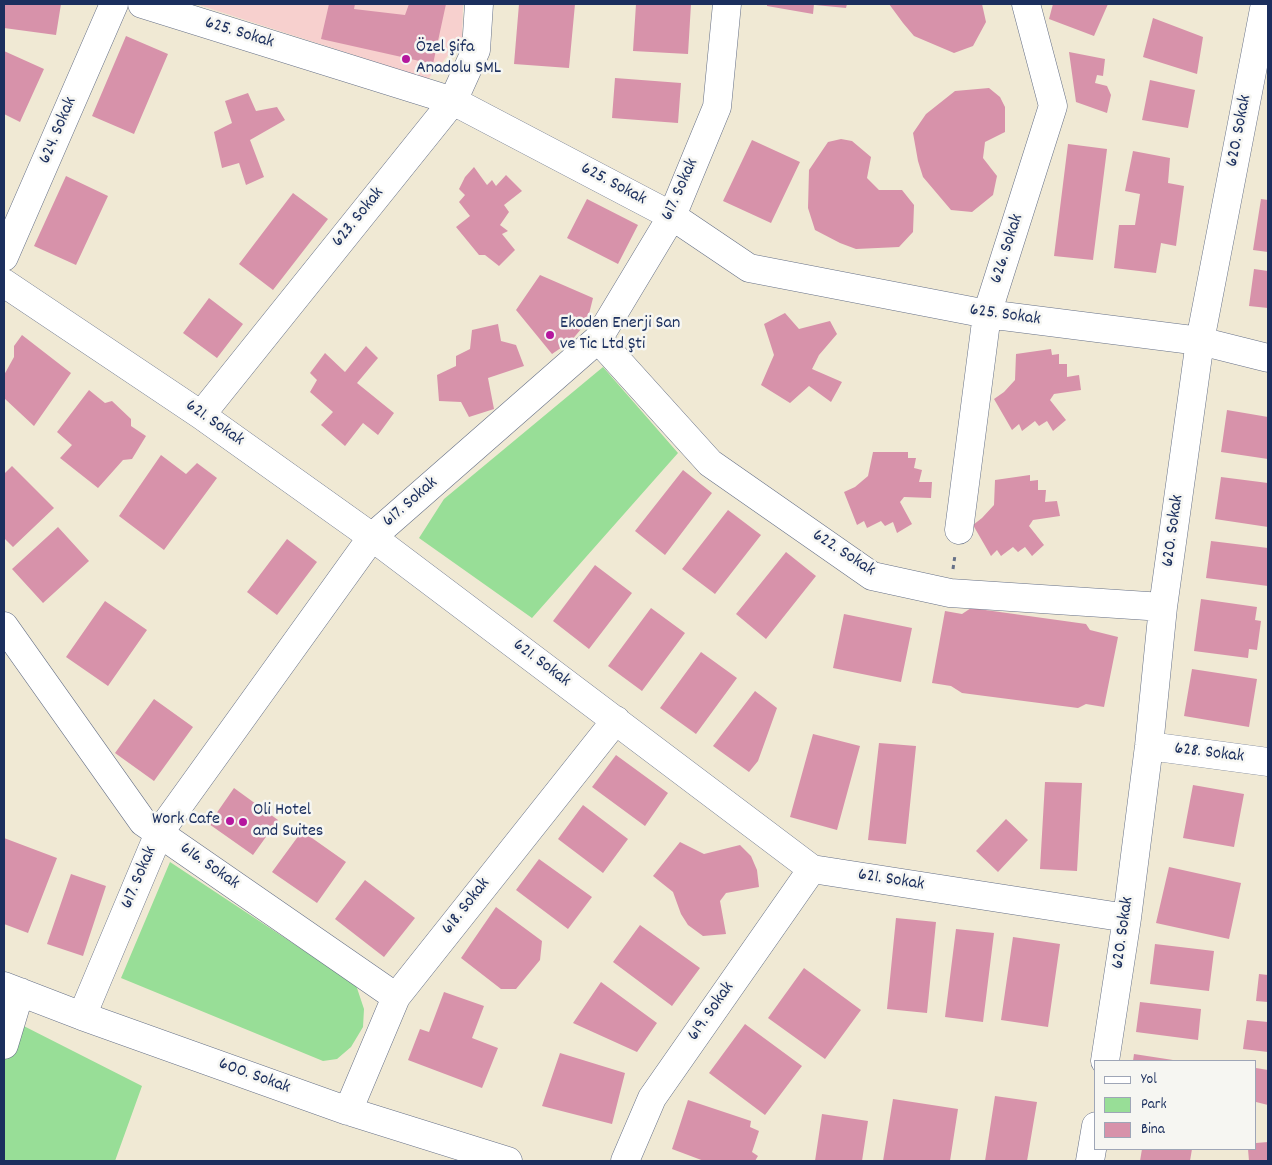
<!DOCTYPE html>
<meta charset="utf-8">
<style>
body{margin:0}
#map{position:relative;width:1272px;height:1165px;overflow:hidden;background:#f0e9d4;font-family:Dekko,sans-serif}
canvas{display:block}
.frame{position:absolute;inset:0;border:5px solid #1b2f5e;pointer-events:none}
.legend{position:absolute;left:1094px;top:1060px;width:162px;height:90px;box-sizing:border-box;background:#f6f6f2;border:1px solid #9ea6b7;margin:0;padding:6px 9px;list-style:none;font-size:15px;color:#1b2f5e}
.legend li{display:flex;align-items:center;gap:10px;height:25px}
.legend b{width:25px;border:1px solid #9ea6b7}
</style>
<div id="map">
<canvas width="1272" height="1165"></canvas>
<div class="frame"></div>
<ul class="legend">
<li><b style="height:6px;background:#fff"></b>Yol</li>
<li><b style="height:14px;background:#98de97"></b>Park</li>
<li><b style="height:14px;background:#d792aa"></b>Bina</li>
</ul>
</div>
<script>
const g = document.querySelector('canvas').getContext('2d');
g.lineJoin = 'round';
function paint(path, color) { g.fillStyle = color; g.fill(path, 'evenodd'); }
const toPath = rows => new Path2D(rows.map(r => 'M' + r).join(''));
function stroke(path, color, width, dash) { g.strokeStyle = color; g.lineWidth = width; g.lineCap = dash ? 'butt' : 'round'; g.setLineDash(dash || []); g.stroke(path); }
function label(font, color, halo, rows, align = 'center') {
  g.font = font + ' Dekko,sans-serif'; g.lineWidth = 5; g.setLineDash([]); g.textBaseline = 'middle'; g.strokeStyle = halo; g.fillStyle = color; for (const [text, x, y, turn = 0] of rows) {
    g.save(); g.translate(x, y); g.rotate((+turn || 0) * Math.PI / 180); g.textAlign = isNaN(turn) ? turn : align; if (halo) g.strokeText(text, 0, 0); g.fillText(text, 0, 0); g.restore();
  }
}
paint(toPath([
 [196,4,463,4,462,39,428,79]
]), '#f7d0ce');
paint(toPath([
 [603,367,678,453,532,618,419,538,444,499],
 [170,862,356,985,364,1009,363,1027,351,1047,337,1059,323,1061,121,978],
 [4,1016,142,1086,115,1161,4,1161]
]), '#98de97');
paint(toPath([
 [4,4,61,4,56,35,4,28],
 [329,4,355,4,354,9,405,15,409,4,446,4,433,64,321,39],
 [519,4,575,4,569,68,514,64],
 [636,4,691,4,688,54,633,51],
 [767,4,814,4,813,14,767,6],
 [815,4,847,4,846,8,815,5],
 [889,4,982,4,986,22,973,46,954,53,914,36,903,23],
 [1053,4,1108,4,1094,36,1049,19],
 [1153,18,1203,37,1197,74,1143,57],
 [126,36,168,54,134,134,92,116],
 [4,51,44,69,20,122,4,114],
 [1069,52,1105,59,1103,76,1097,75,1095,83,1107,86,1111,95,1107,113,1076,102],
 [615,78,681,83,678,123,612,118],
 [1150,80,1195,90,1188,128,1142,120],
 [989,88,1000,97,1005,107,1005,132,985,142,983,158,997,176,993,195,972,212,951,210,923,177,918,161,913,133,926,114,955,91],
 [248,93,256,111,277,107,285,120,250,140,264,177,246,185,239,163,222,168,214,132,232,123,225,101],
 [841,139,852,141,871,157,867,178,879,190,902,190,914,205,913,232,899,247,856,249,840,243,815,230,808,208,809,170,828,142],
 [752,140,800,162,771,223,723,201],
 [1068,144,1107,149,1093,260,1054,256],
 [1133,151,1170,158,1168,183,1184,186,1176,246,1161,243,1156,273,1114,268,1119,225,1135,225,1140,194,1125,191],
 [474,167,487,185,492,180,496,186,506,175,522,191,504,205,509,212,500,225,508,231,502,234,515,250,499,266,485,255,479,255,456,227,470,216,459,202,465,195,459,189,465,177],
 [66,176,108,196,76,265,34,246],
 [293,193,328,219,273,290,239,264],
 [587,199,638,225,618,264,567,238],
 [1261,199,1268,200,1268,252,1253,250],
 [1254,269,1268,271,1268,308,1249,306],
 [540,275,593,298,587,322,571,341,552,354,516,310],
 [209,298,243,324,217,358,183,333],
 [785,313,799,329,830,321,837,334,819,355,812,369,842,382,831,402,809,386,790,403,761,385,774,355,764,324],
 [498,324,501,341,516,345,524,366,488,378,494,409,469,417,461,402,439,401,437,375,456,366,456,356,470,349,472,330],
 [22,335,71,373,34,426,4,398,4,375,14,357,14,346],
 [366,346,378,358,357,383,394,413,378,435,363,423,345,446,321,425,333,412,310,392,317,380,310,373,325,353,345,372],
 [1051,349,1052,355,1059,354,1059,364,1067,364,1067,377,1079,375,1081,390,1054,394,1050,400,1066,420,1053,431,1047,421,1039,426,1035,421,1022,431,1019,424,1012,430,994,399,1004,392,1015,380,1016,354],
 [89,390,105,403,112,401,131,419,131,426,146,436,132,459,123,460,98,488,60,458,72,445,57,432],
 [1227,410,1268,417,1268,459,1221,452],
 [873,452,908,452,908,458,916,458,914,468,922,470,919,482,932,482,931,498,904,497,900,502,912,524,897,533,893,522,885,526,881,521,867,528,864,521,857,525,844,492,855,487,868,476],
 [161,455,186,474,197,463,217,478,164,550,119,516],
 [12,466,54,508,13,547,4,538,4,474],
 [683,470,712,493,665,555,635,531],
 [1030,475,1030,481,1038,480,1038,490,1046,490,1045,502,1057,501,1060,516,1033,520,1029,526,1044,545,1032,556,1025,547,1018,552,1013,547,1001,556,997,550,991,556,973,525,982,518,994,505,995,480],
 [1221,477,1268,483,1268,527,1215,519],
 [728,510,761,535,715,594,682,569],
 [58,527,89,561,43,603,12,569],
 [287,539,317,562,277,615,247,592],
 [1211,541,1268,548,1268,586,1206,578],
 [786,552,816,576,766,639,736,614],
 [595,565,632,593,589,649,553,621],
 [1201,599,1257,607,1255,620,1261,621,1257,650,1249,649,1248,658,1194,651],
 [105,601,147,630,108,686,66,657],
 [651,608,685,633,642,691,608,666],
 [971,608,1086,624,1090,630,1118,637,1104,707,1086,704,1078,708,962,693,951,686,932,683,945,611,962,614],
 [844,614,912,628,901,682,833,668],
 [701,652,737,678,696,734,660,708],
 [1192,669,1257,679,1249,727,1184,716],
 [755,691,777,708,758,761,749,772,713,746],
 [154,699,193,727,154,781,115,753],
 [813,734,860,746,837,830,790,817],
 [879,743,916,746,906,844,868,840],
 [616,755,668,793,645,826,592,787],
 [1045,782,1082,783,1077,871,1040,869],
 [1193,785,1244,794,1234,847,1183,838],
 [234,788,278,820,253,855,209,824],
 [583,805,628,839,603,873,558,839],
 [1006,819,1028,840,998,872,976,851],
 [302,831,346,862,317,903,272,872],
 [4,838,57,858,28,933,4,924],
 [680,842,704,854,740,845,751,856,757,870,759,887,726,893,720,901,726,934,703,936,688,925,681,914,673,892,653,876],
 [539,859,592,897,568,929,516,890],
 [1169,867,1241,883,1229,939,1156,923],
 [71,874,106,886,83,956,47,944],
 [365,880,415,918,384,957,335,919],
 [496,907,542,941,540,960,516,989,501,989,461,958],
 [896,918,936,922,927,1013,887,1009],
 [640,925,700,968,672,1006,613,962],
 [956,929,994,933,983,1022,945,1017],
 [1013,937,1060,944,1048,1027,1001,1020],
 [1155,944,1214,951,1209,991,1150,984],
 [804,968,861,1010,825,1059,768,1018],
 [1259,974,1268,975,1268,1002,1256,1001],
 [601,982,657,1023,637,1052,573,1023],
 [444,992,484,1006,472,1038,498,1048,482,1088,408,1060,420,1029,429,1032],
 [1140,1002,1201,1009,1198,1040,1136,1032],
 [1247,1020,1268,1022,1268,1052,1243,1049],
 [745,1024,802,1066,765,1115,709,1073],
 [560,1053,625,1073,612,1124,542,1106],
 [1134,1054,1173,1060,1173,1061,1133,1061],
 [1256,1068,1268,1070,1268,1105,1256,1102],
 [995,1096,1037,1102,1027,1161,985,1161],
 [893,1099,958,1109,950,1161,883,1161],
 [688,1100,751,1121,750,1127,759,1131,752,1152,758,1156,755,1161,704,1161,672,1149],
 [822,1114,868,1121,862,1161,815,1161],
 [1268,1142,1268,1161,1249,1161,1248,1149,1256,1149,1256,1143],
 [1142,1149,1192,1149,1190,1161,1140,1161]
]), '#d792aa');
const minor = toPath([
 [142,4,453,101,672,216,749,268,987,314,1200,341,1268,358],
 [4,257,114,4],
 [4,283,201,415,372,537,812,869,1127,918],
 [598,339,710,463,872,576,950,593,1163,607],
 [201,415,453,101,476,50,479,4],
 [959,530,987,314,1053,106,1026,4],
 [4,626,143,822,396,997],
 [1149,746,1268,762],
 [4,986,82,1016,348,1111,508,1161],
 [82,1016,159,833,372,537,598,339,672,216,717,107,727,4],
 [4,1045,20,992],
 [1105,1061,1127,918,1149,746,1163,607,1200,341,1265,4],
 [348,1111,396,997,616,720],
 [625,1161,652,1098,812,869],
 [1090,1161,1096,1126]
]);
stroke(minor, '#667087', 29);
stroke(toPath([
 [953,569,955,555]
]), '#667087', 3, [4, 4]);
stroke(minor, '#fff', 28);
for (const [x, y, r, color] of [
 [406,59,5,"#b5179e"],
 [550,335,5,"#b5179e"],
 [230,821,5,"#b5179e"],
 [243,822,5,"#b5179e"]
]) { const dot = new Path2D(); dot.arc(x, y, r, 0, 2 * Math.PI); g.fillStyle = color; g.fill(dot); stroke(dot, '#f6f6f2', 2); }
label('18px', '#1b2f5e', '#f6f6f2', [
 ["625. Sokak",239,34,17],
 ["624. Sokak",59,131,-67],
 ["620. Sokak",1240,131,-79],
 ["625. Sokak",613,185,28],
 ["617. Sokak",681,190,-66],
 ["623. Sokak",359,218,-51],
 ["626. Sokak",1008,249,-72],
 ["625. Sokak",1005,316,8],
 ["621. Sokak",214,424,35],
 ["617. Sokak",411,503,-41],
 ["620. Sokak",1174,531,-82],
 ["622. Sokak",843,554,33],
 ["621. Sokak",541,664,37],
 ["628. Sokak",1209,754,7],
 ["616. Sokak",209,867,35],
 ["617. Sokak",140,878,-67],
 ["621. Sokak",891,881,9],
 ["618. Sokak",467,907,-52],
 ["620. Sokak",1124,933,-82],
 ["619. Sokak",712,1012,-55],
 ["600. Sokak",254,1077,20]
]);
label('18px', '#1b2f5e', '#f6f6f2', [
 ["Özel Şifa",416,49],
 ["Anadolu SML",416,70],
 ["Ekoden Enerji San",560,325],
 ["ve Tic Ltd Şti",560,346],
 ["Oli Hotel",253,812],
 ["and Suites",253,833],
 ["Work Cafe",220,821,"right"]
], 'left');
</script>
